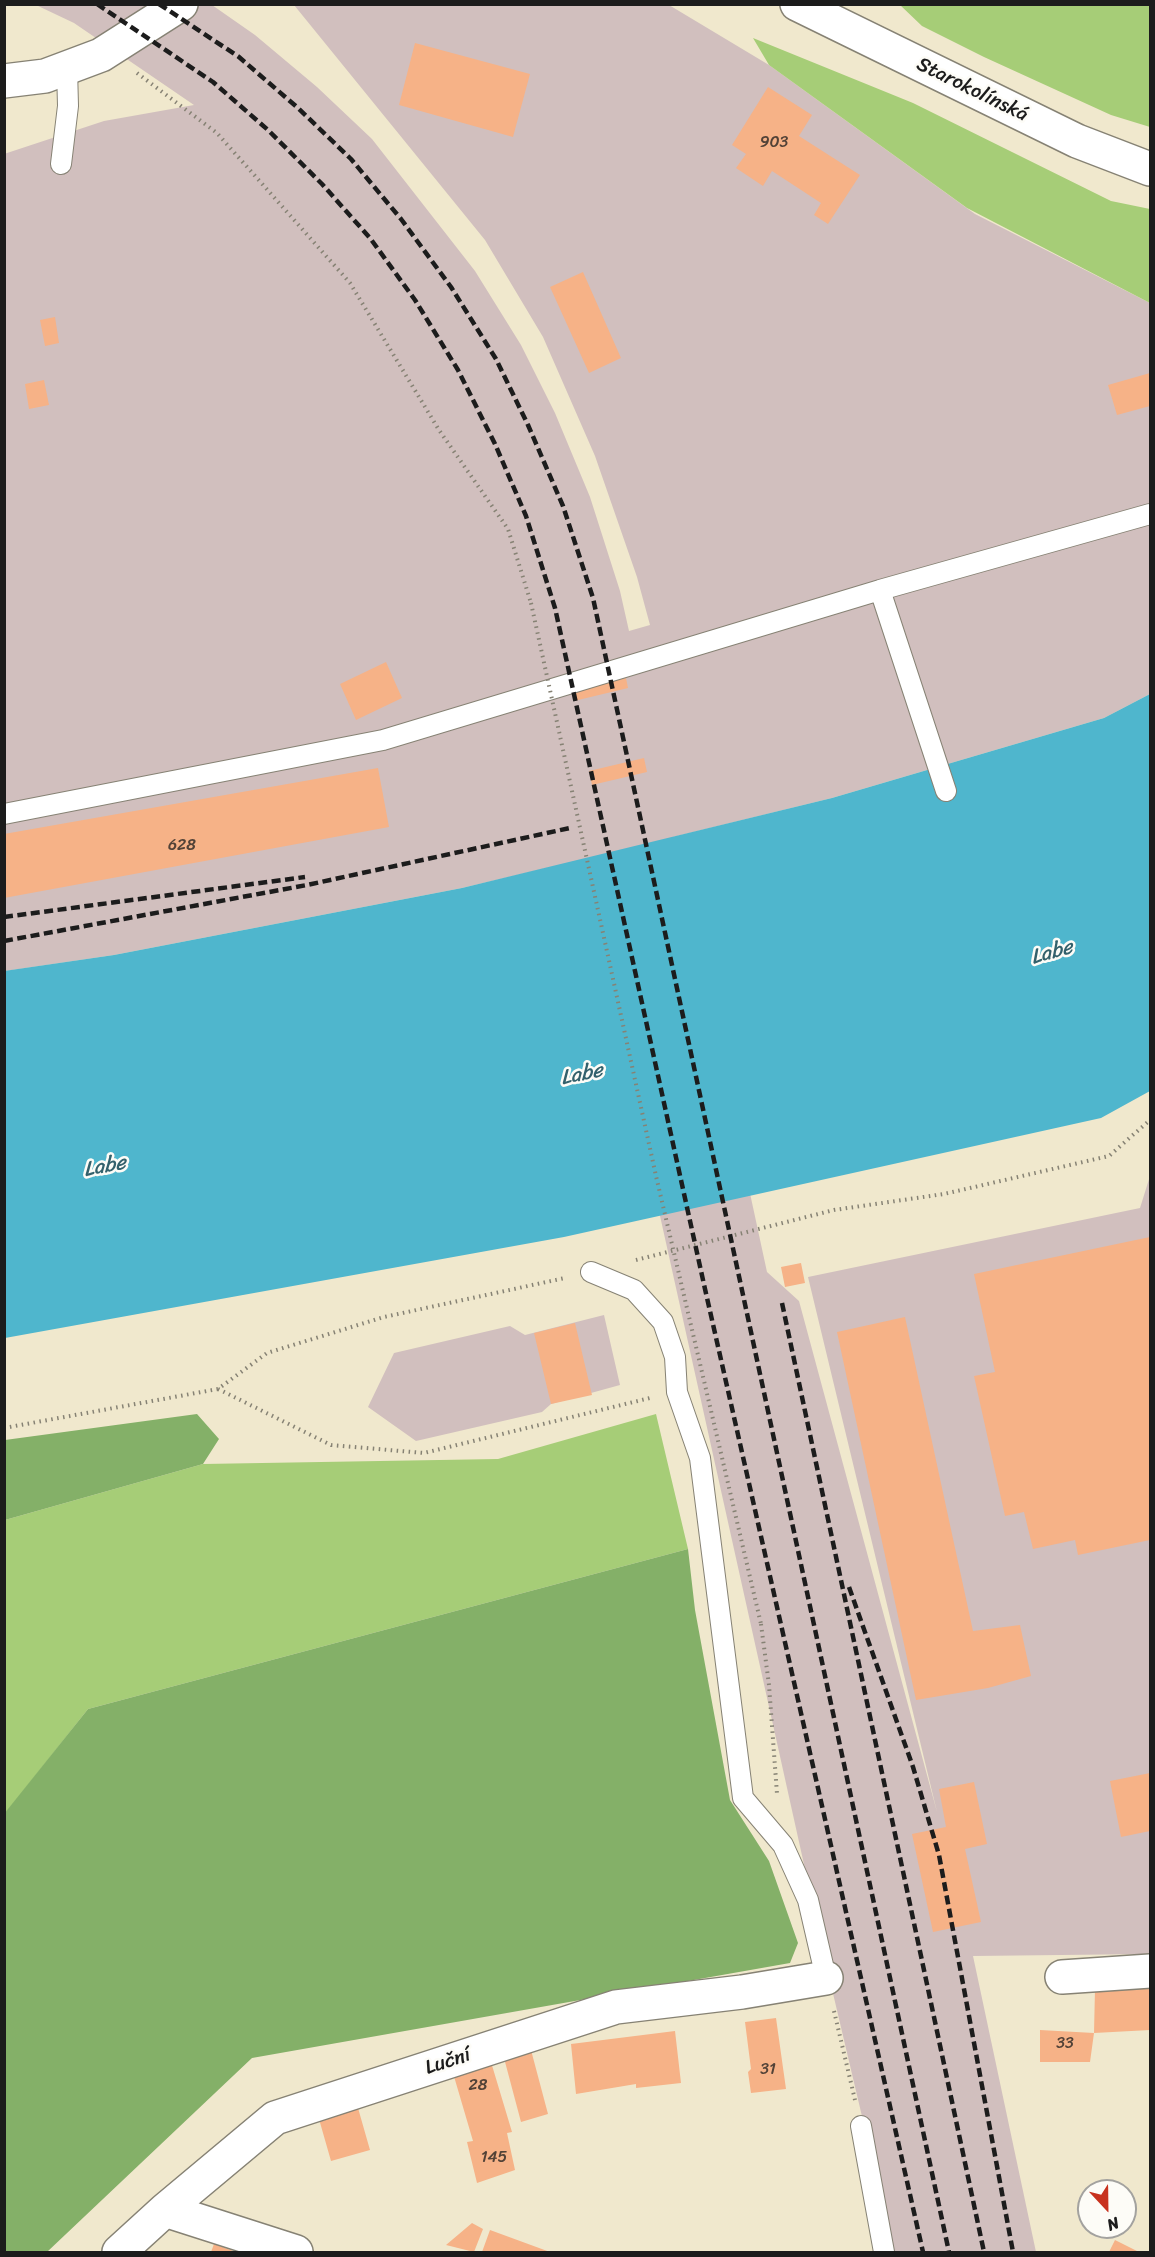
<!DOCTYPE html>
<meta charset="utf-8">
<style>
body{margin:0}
#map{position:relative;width:1155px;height:2257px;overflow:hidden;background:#f0e8cd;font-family:Sriracha,sans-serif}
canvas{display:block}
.frame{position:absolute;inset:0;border:6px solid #1c1c1c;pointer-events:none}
.north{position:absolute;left:1077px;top:2179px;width:60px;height:60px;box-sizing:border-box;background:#fdfcf7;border:2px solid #a3a29f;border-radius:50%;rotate:158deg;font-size:16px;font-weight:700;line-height:24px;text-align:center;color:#1c1c1c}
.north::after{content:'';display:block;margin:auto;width:21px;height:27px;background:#c8321e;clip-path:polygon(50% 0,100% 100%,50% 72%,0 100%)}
</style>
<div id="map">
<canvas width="1155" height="2257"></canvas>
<div class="frame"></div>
<div class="north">N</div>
</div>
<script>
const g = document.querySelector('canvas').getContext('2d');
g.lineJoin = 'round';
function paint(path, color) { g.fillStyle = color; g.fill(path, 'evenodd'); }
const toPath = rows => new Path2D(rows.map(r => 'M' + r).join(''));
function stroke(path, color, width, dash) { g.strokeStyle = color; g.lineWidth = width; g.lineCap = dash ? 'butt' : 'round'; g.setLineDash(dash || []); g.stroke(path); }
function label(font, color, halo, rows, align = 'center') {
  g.font = font + ' Sriracha,sans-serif'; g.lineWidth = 5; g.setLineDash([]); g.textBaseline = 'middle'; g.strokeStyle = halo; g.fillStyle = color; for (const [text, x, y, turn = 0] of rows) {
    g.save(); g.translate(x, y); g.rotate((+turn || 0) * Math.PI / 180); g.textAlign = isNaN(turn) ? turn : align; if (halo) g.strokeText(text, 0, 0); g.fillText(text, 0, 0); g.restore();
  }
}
paint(toPath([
 [36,5,212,5,255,35,317,87,372,139,475,271,521,345,555,413,590,497,620,591,629,631,650,625,637,577,595,456,543,337,485,240,294,5,669,5,769,65,975,214,1150,303,1150,694,1104,718,832,798,673,837,767,1272,799,1301,937,1812,808,1277,1140,1208,1150,1176,1150,1954,973,1956,1036,2252,894,2252,827,1968,581,860,462,888,114,955,5,971,4,154,104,121,194,105,74,23],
 [604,1315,620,1385,551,1404,542,1412,416,1441,368,1407,394,1353,510,1326,525,1335]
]), '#d1bfbe');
paint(toPath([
 [900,5,1150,5,1150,127,1111,115,984,57,922,26],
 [753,38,913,103,1111,201,1150,209,1150,303,967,208,769,65],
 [656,1414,688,1549,88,1709,5,1814,5,1520,203,1464,498,1459]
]), '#a6cd77');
paint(toPath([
 [197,1414,219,1439,203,1464,5,1520,5,1440],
 [688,1549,695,1610,730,1800,769,1861,798,1943,790,1963,252,2058,47,2252,5,2252,4,1814,88,1709]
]), '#84b068');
paint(toPath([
 [1150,694,1150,1091,1101,1118,564,1237,5,1338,4,971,114,955,462,888,832,798,1104,718]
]), '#4fb6cd');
paint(toPath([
 [415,43,530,74,513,137,399,105],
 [768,87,812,115,799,136,860,175,828,224,814,215,821,203,772,171,763,186,736,168,746,154,732,145],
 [583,272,621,358,589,373,550,287],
 [55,317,59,343,45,346,40,320],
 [1150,373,1150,406,1117,415,1108,385],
 [44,380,49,405,29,409,25,384],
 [386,662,402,698,356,720,340,684],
 [626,678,628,688,574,701,571,691],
 [644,758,647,772,592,785,589,771],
 [378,768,389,827,4,898,4,834],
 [1150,1237,1150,1540,1078,1555,1075,1540,1033,1549,1024,1512,1005,1516,974,1376,995,1372,974,1274],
 [801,1263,805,1283,785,1287,781,1267],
 [905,1317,973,1631,1020,1625,1031,1676,988,1688,916,1700,837,1332],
 [575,1323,592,1395,551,1404,534,1333],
 [1150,1773,1150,1831,1121,1837,1110,1781],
 [974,1782,987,1844,965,1849,981,1922,933,1932,912,1834,946,1827,939,1789],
 [1150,1986,1150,2030,1094,2033,1095,1989],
 [776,2018,786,2089,751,2093,748,2072,751,2069,745,2022],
 [1040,2030,1094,2033,1090,2062,1040,2062],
 [675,2031,681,2083,636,2088,636,2084,576,2094,571,2044],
 [531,2050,548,2114,521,2122,504,2058],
 [491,2062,512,2132,507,2133,515,2170,477,2183,467,2142,473,2141,453,2073],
 [356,2101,370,2150,331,2161,317,2112],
 [472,2223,483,2229,474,2252,446,2245],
 [490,2230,550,2252,482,2252],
 [1115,2240,1139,2252,1109,2252],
 [214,2244,236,2252,211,2252]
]), '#f6b287');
const lane = toPath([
 [61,164,68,106,67,68],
 [880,590,1150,514],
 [4,814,383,740,880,590,946,791],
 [591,1272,634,1290,663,1322,675,1357,677,1392,700,1458,743,1798,783,1845,808,1900,826,1978],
 [861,2126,884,2252]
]);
const street = toPath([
 [1062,1977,1150,1971],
 [165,2210,296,2252],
 [119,2252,165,2210,275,2118,616,2007,742,1992,826,1978]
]);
const secondary = toPath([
 [797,4,1077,141,1150,169],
 [4,81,45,76,101,55,181,4]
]);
stroke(lane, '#868274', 22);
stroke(street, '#868274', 36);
stroke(secondary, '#868274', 36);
stroke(toPath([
 [137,73,217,133,350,283,439,430,508,529,531,603],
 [636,1260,834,1210,944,1194,1109,1156,1150,1120],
 [218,1389,331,1445,424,1453,650,1398],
 [4,1428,218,1389,267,1353,384,1317,565,1278],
 [761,1624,769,1685,777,1794],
 [834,2011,855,2100]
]), '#868274', 4, [1.5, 4.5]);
stroke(lane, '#fff', 20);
stroke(street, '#fff', 33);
stroke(secondary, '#fff', 33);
stroke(toPath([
 [97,4,213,82,268,130,322,184,370,238,415,300,458,370,495,444,526,516,555,608,705,1289,923,2252],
 [159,4,239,57,298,108,351,159,401,219,451,287,496,359,528,425,563,506,593,598,949,2252],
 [4,917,305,877],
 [4,941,307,885,570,828],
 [782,1303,984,2252],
 [849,1587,913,1767,939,1855,1013,2252]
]), '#1c1c1c', 4.5, [9, 4.5]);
stroke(toPath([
 [531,603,656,1176,761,1624]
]), '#868274', 4, [1.5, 4.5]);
label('16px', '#524237', null, [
 ["903",774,143],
 ["628",182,846],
 ["33",1065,2044],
 ["31",768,2070],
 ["28",478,2086],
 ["145",494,2158]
]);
label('20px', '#1c1c1c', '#fdfcf7', [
 ["Starokolínská",972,90,26],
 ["Luční",448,2062,-18]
]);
label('italic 21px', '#33616c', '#fdfcf7', [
 ["Labe",1052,953,-16],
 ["Labe",582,1075,-12],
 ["Labe",105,1167,-11]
]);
</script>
